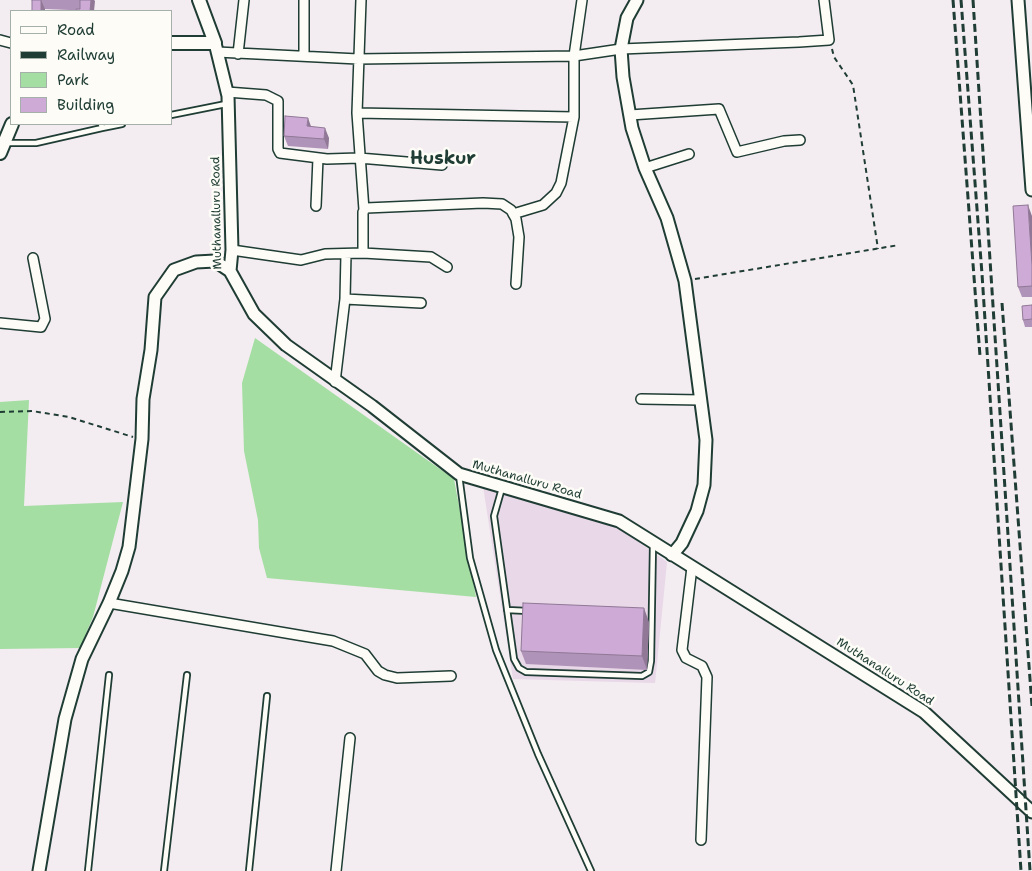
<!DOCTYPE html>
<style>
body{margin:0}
#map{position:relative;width:1032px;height:871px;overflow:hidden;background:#f3ecf0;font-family:"Shantell Sans",sans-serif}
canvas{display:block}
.legend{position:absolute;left:10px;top:10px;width:162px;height:115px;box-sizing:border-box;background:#fdfcf7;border:1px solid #a4b0a9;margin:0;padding:6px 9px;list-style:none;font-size:15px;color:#1f3d34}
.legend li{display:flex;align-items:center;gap:10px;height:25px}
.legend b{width:25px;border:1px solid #a4b0a9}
</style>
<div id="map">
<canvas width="1032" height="871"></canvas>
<ul class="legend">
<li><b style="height:6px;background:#fdfcf7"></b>Road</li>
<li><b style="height:6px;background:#1f3d34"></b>Railway</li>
<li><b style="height:14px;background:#a4dea3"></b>Park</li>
<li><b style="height:14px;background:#cdabd6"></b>Building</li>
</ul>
</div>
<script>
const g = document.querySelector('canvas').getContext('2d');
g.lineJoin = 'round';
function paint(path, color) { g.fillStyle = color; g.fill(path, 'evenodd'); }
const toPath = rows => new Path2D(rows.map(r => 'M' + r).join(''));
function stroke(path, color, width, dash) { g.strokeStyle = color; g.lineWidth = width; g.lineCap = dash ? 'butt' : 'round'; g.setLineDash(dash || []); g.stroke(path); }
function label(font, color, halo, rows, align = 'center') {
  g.font = font + ' "Shantell Sans",sans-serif'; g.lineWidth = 5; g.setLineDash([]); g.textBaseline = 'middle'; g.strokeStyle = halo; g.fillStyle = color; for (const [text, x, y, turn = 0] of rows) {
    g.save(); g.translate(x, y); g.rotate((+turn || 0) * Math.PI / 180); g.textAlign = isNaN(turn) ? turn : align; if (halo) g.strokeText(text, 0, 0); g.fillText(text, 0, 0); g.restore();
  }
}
paint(toPath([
 [483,486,617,527,667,562,655,683,513,679]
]), '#e8d8e8');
paint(toPath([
 [255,338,454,479,476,597,267,578,259,548,258,520,244,451,242,383],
 [29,400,24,506,123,502,93,617,80,648,0,649,0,402]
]), '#a4dea3');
const service = toPath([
 [171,115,226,104],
 [101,124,102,128,122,124],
 [7,143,36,143,102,128],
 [459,475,470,558,496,650,538,754,591,871],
 [502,488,494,516,514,659,519,668,526,672,642,676,649,672,651,661,653,544],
 [507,610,528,611],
 [88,871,109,675],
 [164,871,187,675],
 [249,871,267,696]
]);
const minor = toPath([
 [361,0,357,113,364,210],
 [0,40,11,43],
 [217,52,358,59,574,56,621,49,799,42,829,40,824,0],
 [238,54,244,0],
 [304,56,304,0],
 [227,92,266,95,278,101,278,149,280,153,327,159,359,158,442,165],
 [357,113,574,117,574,56,582,0],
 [630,115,719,109,737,152,784,141,800,140],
 [645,168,689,154],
 [316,206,318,158],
 [513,214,543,205,556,193,561,183,574,117],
 [232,250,301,260,325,254,363,253,431,257,447,267],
 [363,253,363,212,366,208,483,203,502,204,511,210,516,219,519,237,516,284],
 [345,299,421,303],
 [0,323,41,327,45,319,33,258],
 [335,382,345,299,346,254],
 [641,399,701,400],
 [692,567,682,650,686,658,702,666,707,677,701,840],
 [109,603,333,641,365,654,378,671,385,675,397,678,451,676],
 [336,871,350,738]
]);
const tertiary = toPath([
 [637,0,627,18,621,49,623,77,632,128,645,168,667,218,685,281,706,440,704,485,697,511,682,543,672,555],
 [1018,0,1032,190],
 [215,43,228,96,232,250,230,271,254,314,286,345,372,406,459,474,619,521,924,712,1032,812],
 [39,871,65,719,82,659,109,603,122,571,129,547,142,439,143,399,151,350,155,297,174,270,196,262,215,261,230,271]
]);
const secondary = toPath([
 [171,43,215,43,199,0],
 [0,153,12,124]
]);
stroke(service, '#1f3d34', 8);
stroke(minor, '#1f3d34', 12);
stroke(tertiary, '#1f3d34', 15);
stroke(secondary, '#1f3d34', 16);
stroke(toPath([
 [832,49,834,57,853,85,878,249],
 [695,279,899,245],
 [0,412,32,411,69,417,133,437]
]), '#1f3d34', 2, [5, 4]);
stroke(service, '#fdfcf7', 4.5);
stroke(minor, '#fdfcf7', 9);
stroke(tertiary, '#fdfcf7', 11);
stroke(secondary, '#fdfcf7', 12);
stroke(toPath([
 [953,0,980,356],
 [961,0,982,274,1021,871],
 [973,0,1030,871],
 [1002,303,1032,706]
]), '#1f3d34', 3, [8, 4]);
paint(toPath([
 [32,0,94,0,94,11,45,9,45,11,32,11],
 [311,127,329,138,328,149,288,146,284,136],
 [1032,216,1032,297,1022,297,1018,287],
 [1032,305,1032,327,1025,327,1023,320],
 [649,622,647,670,526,664,521,651]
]), '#b093b8');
paint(toPath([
 [41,0,45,9,45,11,41,11],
 [91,0,94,0,95,1,94,11,90,11],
 [308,118,312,129,307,126],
 [325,128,329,138,328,149,324,139],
 [1028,205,1032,216,1032,265],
 [644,608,649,622,647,670,642,656]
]), '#907896');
const building = toPath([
 [32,0,41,0,41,11,32,11,32,0],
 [80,0,91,0,90,11,76,11,76,9,80,9,80,0],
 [285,116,308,118,307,126,325,128,324,139,284,136,285,116],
 [1028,205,1032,265,1032,286,1018,287,1013,206,1028,205],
 [1032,305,1032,319,1023,320,1022,306,1032,305],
 [523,603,644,608,642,656,521,651,523,603]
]);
paint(building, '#cdabd6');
stroke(building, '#907896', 1);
label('12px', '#1f3d34', '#fdfcf7', [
 ["Muthanalluru Road",217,213,-91],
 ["Muthanalluru Road",527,480,16],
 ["Muthanalluru Road",885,672,33]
]);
label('bold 18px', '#1f3d34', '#fdfcf7', [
 ["Huskur",443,159]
]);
</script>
